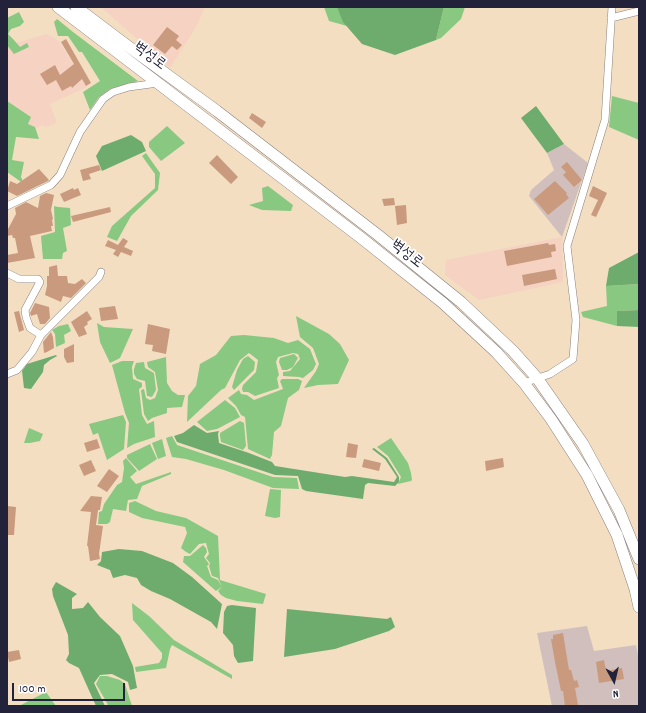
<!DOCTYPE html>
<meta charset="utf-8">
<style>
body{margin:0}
#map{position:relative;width:646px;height:713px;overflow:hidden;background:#f3dec2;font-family:Dekko,sans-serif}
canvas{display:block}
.frame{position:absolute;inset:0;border:8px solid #22223b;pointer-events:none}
.north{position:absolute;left:594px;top:661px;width:40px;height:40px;-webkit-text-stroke:3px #fff;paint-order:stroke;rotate:172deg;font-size:11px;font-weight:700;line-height:16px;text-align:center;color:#22223b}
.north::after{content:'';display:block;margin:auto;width:14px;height:18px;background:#22223b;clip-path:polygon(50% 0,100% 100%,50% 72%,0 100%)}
.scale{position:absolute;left:12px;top:683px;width:113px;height:18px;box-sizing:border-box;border:2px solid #22223b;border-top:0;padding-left:5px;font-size:12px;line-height:14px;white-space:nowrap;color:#22223b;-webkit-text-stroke:3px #fff;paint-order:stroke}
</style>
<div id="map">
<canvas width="646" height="713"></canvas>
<div class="frame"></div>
<div class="north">N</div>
<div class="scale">100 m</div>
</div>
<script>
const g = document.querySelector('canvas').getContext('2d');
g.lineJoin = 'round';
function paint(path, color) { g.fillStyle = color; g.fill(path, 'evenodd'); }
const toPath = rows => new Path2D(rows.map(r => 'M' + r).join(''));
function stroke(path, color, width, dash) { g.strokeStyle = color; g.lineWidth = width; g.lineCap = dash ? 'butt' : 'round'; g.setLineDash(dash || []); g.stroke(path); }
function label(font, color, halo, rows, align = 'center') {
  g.font = font + ' Dekko,"Poor Story",sans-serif'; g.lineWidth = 3.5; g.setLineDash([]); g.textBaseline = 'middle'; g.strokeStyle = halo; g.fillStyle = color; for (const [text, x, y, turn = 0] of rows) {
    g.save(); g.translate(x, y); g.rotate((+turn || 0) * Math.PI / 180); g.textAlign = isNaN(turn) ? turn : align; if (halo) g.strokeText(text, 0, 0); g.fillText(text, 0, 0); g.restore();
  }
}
paint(toPath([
 [101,7,205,7,196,27,170,68],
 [46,34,59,41,87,87,50,104,56,121,55,124,46,127,42,125,37,128,28,124,31,116,7,101,7,45,9,45],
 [562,237,563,282,479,300,445,275,446,260]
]), '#f5d2c2');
paint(toPath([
 [564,144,588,163,562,237,529,196,531,190,554,170,547,153],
 [587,626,594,651,636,645,639,661,639,706,552,706,537,633]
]), '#d1bfbd');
paint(toPath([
 [324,7,339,7,347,26,329,21],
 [444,7,465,7,461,19,441,38,436,40],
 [19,12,24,22,20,26,11,29,8,34,13,39,20,47,27,43,29,47,14,54,7,45,7,18],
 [57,19,73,32,138,81,110,89,99,97,90,110,83,92,100,81,82,52,79,52,68,36,58,36,54,22],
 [612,96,639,103,639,140,609,127],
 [7,101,31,117,28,124,35,127,39,139,16,137,12,160,24,162,21,177,24,184,7,172],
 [167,126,185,143,161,161,149,147,149,142],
 [146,153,160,173,158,190,131,216,117,241,107,237,112,226,155,188,155,174,142,156],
 [268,186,293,205,291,211,262,210,249,205,263,201,262,188],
 [54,206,58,207,70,208,71,225,63,228,67,251,63,253,62,259,43,259,41,236,55,232],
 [639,284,639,310,617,311,617,326,583,317,581,312,607,306,606,286],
 [296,316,329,334,340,344,349,360,338,384,318,385,304,388,316,371,319,364,313,348,300,337],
 [97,323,104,327,133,329,120,358,110,363,100,342],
 [68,324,71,331,64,335,65,343,56,347,55,334,52,330,59,326],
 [244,335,274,338,288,343,298,340,310,349,316,364,313,370,303,378,299,377,283,376,283,372,290,371,300,359,298,354,293,353,278,357,276,362,279,375,277,378,279,388,255,396,248,392,243,392,242,389,243,385,256,372,258,360,249,353,240,360,225,388,221,390,187,422,188,396,196,386,200,364,216,355,231,336],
 [294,354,298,358,293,367,287,370,282,370,279,362,280,358],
 [248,356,255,362,254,370,234,390,232,387,237,370,243,359],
 [166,357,167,383,172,391,178,395,185,395,182,407,167,408,167,413,152,418,148,421,144,414,141,390,144,389,146,398,150,400,155,398,158,390,155,372,148,367,147,362],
 [122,361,134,361,132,367,133,379,142,383,142,387,139,389,142,415,147,424,154,421,155,437,134,444,127,448,129,423,125,413,112,365],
 [144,362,145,368,154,373,156,390,152,397,147,396,145,381,137,379,134,374,134,369,136,363],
 [282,379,298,379,302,381,299,390,288,398,281,426,274,432,272,455,270,459,248,449,245,417,241,415,236,406,228,398,239,390,241,394,247,395,254,400,283,389,280,381],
 [225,400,235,408,240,417,217,429,207,431,197,422],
 [123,415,126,422,124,449,107,460,98,433,93,435,89,424],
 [240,421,244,423,246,446,243,450,221,442,220,436,220,433],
 [29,428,43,434,40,441,30,443,24,443],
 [172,436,177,445,273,477,297,478,299,489,273,488,224,470,186,459,172,457,166,438],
 [391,438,408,463,411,473,412,480,411,481,398,484,401,477,388,456,377,447],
 [162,439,166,456,158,459,152,443],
 [150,444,157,459,139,471,127,458,127,455],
 [126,458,137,471,130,477,136,484,171,472,171,474,142,486,137,499,128,500,126,511,113,509,110,522,107,524,98,524,99,512,102,511,104,504,117,485,122,482,124,468,123,461],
 [270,489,281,490,280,517,275,518,265,516],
 [135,501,156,511,186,518,218,536,220,580,266,594,263,604,237,601,226,598,221,595,218,591,222,587,218,578,212,576,209,566,210,563,206,558,209,554,206,543,199,544,190,554,186,552,181,548,187,533,185,527,142,518,129,512,129,503],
 [203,545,206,548,207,552,204,557,209,564,207,566,211,577,218,580,222,587,216,591,183,562,184,556,190,556],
 [132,603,149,616,174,640,232,675,232,679,172,645,170,649,166,668,136,672,135,667,159,663,162,658,162,653,133,620],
 [100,676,107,676,120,680,125,684,132,706,108,706,107,703,96,684],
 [46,692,56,706,19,706]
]), '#89c880');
paint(toPath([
 [337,7,444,7,436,40,395,55,362,44,343,22],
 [536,106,564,144,547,153,521,118],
 [131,135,142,142,146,151,102,171,96,156,102,146],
 [639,252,639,284,606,286,609,268],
 [639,310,639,327,617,326,617,311],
 [56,355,57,356,50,360,44,365,43,372,31,389,24,388,22,371,27,364],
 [194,425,207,433,219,431,218,434,219,443,249,453,272,462,275,466,345,477,352,476,394,482,397,477,385,459,372,449,374,448,387,458,399,477,399,482,395,486,368,483,365,485,363,499,306,491,302,489,298,476,275,475,177,442,174,436,183,433],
 [119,549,142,551,173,563,192,577,222,604,217,629,211,622,170,599,151,591,141,585,137,578,125,575,113,578,110,570,97,565,101,561,102,552],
 [56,582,77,594,72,598,72,609,83,608,88,602,100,617,120,636,133,666,137,688,130,690,128,682,112,674,100,675,94,683,105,706,96,706,79,668,69,663,66,660,69,654,68,635,53,596,52,589],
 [232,605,256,608,253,661,238,663,234,656,233,645,223,633,224,612,227,606],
 [287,609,387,619,391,617,395,627,389,631,335,649,284,657]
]), '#6eac6e');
paint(toPath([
 [167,27,179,36,176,40,182,45,177,50,172,46,165,54,153,45],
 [66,39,91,83,86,86,82,79,72,88,71,86,62,91,56,80,47,85,40,74,55,65,60,75,74,64,61,42],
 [252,113,266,122,262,128,249,118],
 [217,155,238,177,231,184,209,163],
 [567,162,582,180,574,187,563,175,566,172,561,167],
 [99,165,101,170,89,174,91,179,83,181,80,170],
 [39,169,49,180,48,181,17,196,7,191,10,181,17,184],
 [555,181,567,193,566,194,569,198,548,215,534,199],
 [593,186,607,193,596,217,591,215,598,200,589,196],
 [73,188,74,190,78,188,81,195,64,202,60,194],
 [46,193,54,195,51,210,53,219,52,220,53,226,51,226,52,231,30,236,35,258,7,263,7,255,18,253,15,238,13,238,12,235,7,236,7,231,16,214,15,208,26,202,38,208,40,196],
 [394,198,395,205,384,206,382,199],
 [406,205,407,223,397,225,395,206],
 [110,207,111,212,73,222,71,216],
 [123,238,128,241,124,247,133,251,131,256,121,252,118,257,113,254,116,250,105,246,108,240,118,245],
 [548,243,549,245,555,244,556,251,551,252,552,257,507,266,504,251],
 [57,265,58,276,67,276,68,283,75,284,82,279,86,283,71,298,63,296,61,302,45,295,47,286,47,276,49,276,49,267],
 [555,269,557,279,524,286,522,275],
 [35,303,49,307,50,318,45,324,40,324,37,314,31,316,30,313],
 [115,306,118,319,101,321,99,308],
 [19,311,24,330,19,332,14,312],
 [87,311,92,319,87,322,88,324,84,327,87,334,79,337,71,322],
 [148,324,170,329,166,354,152,351,153,345,145,344],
 [51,332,53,337,54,348,47,352,44,353,43,342],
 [74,344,74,362,67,363,64,357,64,349],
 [97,439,100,448,87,452,84,443],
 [348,443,358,445,356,458,346,457],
 [503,458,504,467,486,471,485,461],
 [364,459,381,463,379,471,362,467],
 [91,460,96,471,84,476,79,465],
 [109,469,119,476,107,492,97,486],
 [91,496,102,497,100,510,98,510,96,525,103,526,99,554,100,559,90,561,88,546,87,546,91,512,80,511],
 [7,506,16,507,14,535,7,535],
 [563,633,569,670,571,670,574,681,577,680,579,687,575,688,578,705,565,706,563,691,561,691,555,662,551,639,553,639,553,635],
 [19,650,21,659,9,662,7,652],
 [604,660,606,671,622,668,624,679,599,683,596,662]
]), '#c99a7d');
const street = toPath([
 [611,18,639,11],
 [7,206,51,185,60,175,80,132,103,99,113,92,129,87,158,83],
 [7,273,19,279,38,279,40,282,25,310,26,317,30,328,41,335],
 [7,374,17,370,32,352,41,335,99,277,101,272],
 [524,383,550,374,573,359,576,320,567,246,605,120,612,7]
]);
const secondary = toPath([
 [58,7,360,237,443,303,496,352,524,383,551,419,587,475,617,535,635,589,639,607],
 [76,7,125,44,217,111,378,235,461,302,513,351,537,378,583,444,619,510,639,559]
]);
stroke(street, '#8a807e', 8);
stroke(secondary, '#8a807e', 12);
stroke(street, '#fff', 7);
stroke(secondary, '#fff', 11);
label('15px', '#22223b', '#fff', [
 ["벽성로",149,57,37],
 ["벽성로",406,255,38]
]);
</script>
